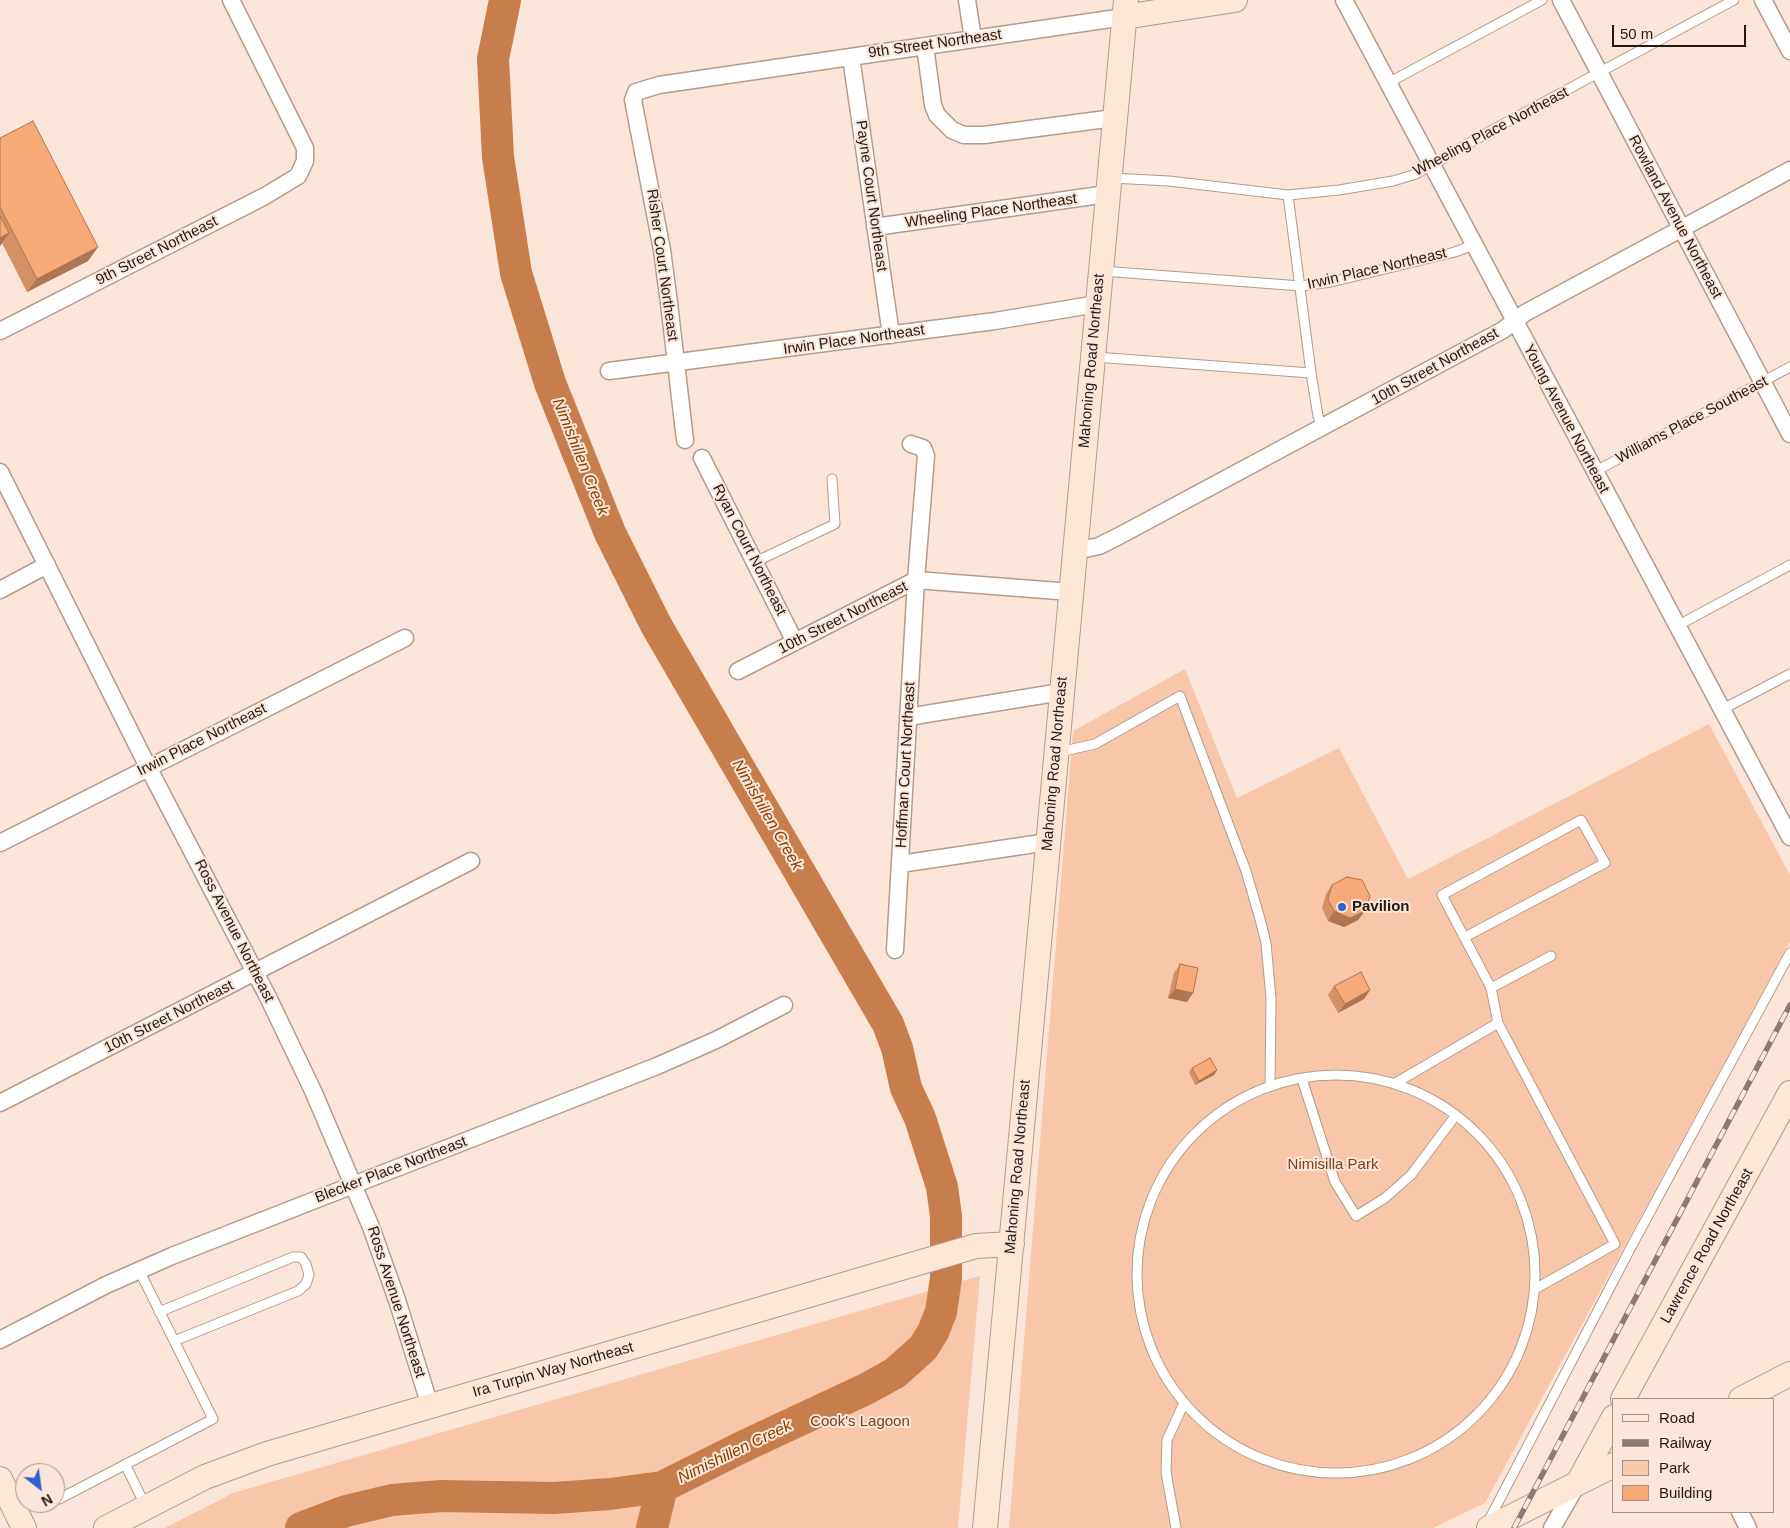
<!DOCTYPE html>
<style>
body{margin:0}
#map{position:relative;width:1790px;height:1528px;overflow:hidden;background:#fbe5d8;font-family:Helvetica,sans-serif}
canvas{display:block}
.legend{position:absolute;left:1612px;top:1398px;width:162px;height:115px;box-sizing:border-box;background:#fbe5d8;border:1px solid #a59389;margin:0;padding:6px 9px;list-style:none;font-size:15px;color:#231913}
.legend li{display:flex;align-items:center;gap:10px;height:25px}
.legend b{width:25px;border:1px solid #a59389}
.north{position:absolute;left:15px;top:1463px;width:50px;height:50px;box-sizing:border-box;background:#fbe5d8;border:1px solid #a59389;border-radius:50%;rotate:150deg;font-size:14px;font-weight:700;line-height:20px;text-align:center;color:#231913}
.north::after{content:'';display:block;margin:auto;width:18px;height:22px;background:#3062d1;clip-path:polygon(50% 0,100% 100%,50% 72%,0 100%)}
.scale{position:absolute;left:1612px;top:25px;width:134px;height:22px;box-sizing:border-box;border:2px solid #231913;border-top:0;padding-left:6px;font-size:15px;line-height:18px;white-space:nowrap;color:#231913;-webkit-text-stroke:4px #fbe5d8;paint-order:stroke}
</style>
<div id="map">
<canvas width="1790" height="1528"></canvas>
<ul class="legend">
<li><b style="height:6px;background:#fee6d5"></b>Road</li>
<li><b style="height:6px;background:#8a7a71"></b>Railway</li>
<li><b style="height:14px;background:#f8c7a9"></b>Park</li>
<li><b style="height:14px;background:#f7a977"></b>Building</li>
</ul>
<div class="north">N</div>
<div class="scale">50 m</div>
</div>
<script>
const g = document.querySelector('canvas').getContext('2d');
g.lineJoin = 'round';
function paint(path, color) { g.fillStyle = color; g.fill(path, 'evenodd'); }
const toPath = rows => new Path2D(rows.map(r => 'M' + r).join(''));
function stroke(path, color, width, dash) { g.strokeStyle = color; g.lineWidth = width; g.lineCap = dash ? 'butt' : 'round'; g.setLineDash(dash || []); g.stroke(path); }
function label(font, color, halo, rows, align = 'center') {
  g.font = font + ' Helvetica,sans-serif'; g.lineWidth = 4; g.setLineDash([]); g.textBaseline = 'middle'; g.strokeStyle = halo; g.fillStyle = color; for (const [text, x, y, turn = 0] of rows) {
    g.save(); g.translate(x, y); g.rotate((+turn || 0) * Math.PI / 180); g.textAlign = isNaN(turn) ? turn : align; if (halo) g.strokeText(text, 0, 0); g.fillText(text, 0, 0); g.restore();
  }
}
paint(toPath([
 [1185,669,1237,798,1339,748,1408,879,1709,724,1790,875,1790,942,1485,1503,1433,1528,1009,1528,1073,731],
 [980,1276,958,1528,165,1528,233,1493]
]), '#f8c7a9');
stroke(toPath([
 [301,1528,346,1511,392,1500,441,1496,554,1498,610,1494,662,1487,742,1447,866,1389,895,1373,923,1348,933,1332,941,1312,946,1278,946,1216,942,1187,920,1118,906,1088,897,1048,888,1024,656,625,610,533,550,383,516,273,498,157,493,59,505,0],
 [652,1528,662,1487]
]), '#c87e4c', 32);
const lane = toPath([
 [1388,83,1542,0],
 [1111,178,1169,181,1288,195,1339,190,1393,181,1416,174,1494,129,1734,0],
 [1288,195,1311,373,1318,416,1322,428],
 [1102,271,1301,286,1331,282,1455,252,1473,245],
 [1095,357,1311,373],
 [1594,472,1790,367],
 [755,562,835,524,832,479],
 [1677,626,1790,565],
 [1721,710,1790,674],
 [1059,752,1095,744,1180,696,1246,871,1260,919,1266,943,1271,998,1270,1086],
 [1465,937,1605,863,1581,820,1442,895,1491,988,1498,1023,1615,1244,1535,1289],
 [1491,988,1551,956],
 '1137 1274a199 199 0 1 1 398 0a199 199 0 1 1-398 0Z',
 [1302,1079,1335,1182,1356,1216,1385,1198,1411,1175,1456,1115],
 [1394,1084,1498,1023],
 [159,1312,293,1257,301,1257,306,1264,309,1275,306,1284,298,1291,174,1341],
 [125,1464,146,1507],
 [59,1499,213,1419,139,1270],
 [1488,1522,1630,1249,1790,953],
 [1176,1528,1166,1472,1167,1440,1184,1403]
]);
const street = toPath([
 [967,0,973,39],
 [1344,0,1790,837],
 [1561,0,1790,434],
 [1763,0,1790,51],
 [925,46,933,105,937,115,952,130,964,135,984,135,1114,118],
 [851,57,891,335],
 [875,227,1107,194],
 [0,331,265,196,298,176,305,161,305,148,231,0],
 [609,371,995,321,1097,304],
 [685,440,669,303,662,250,633,100,636,92,659,85,1124,17],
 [702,458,795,642],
 [0,472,148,767,268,997,314,1093,371,1227,397,1300,430,1406],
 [1075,551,1099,546,1119,536,1503,330,1525,313,1790,170],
 [0,590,47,565],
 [738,671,916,580,1071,592],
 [908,717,1061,692],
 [0,843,405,638],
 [900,864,1048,842],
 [895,950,916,580,926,456,923,448,911,444],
 [0,1103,471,861],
 [0,1340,106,1285,172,1256,657,1066,716,1040,784,1005],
 [1740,1512,1748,1528],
 [1552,1528,1578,1483]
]);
const secondary = toPath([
 [1124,17,1235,0],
 [1623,1399,1790,1093],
 [1741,1399,1790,1374],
 [0,1479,24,1528],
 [1578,1483,1614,1417],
 [106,1528,205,1477,267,1454,976,1246,1012,1244],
 [985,1528,1126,0],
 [1489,1528,1614,1465]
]);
stroke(lane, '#b49b8b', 11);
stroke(street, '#b49b8b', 19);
stroke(secondary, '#b49b8b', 26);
stroke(lane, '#fff', 9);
stroke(street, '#fff', 16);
stroke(secondary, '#fee6d5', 24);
const rail = toPath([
 [1514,1528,1790,1005]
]);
stroke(rail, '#8a7a71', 5.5);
stroke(rail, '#fbe5d8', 4, [11]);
paint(toPath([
 [0,138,98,247,88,261,27,292,2,243,0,246],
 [1332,885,1365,911,1358,920,1344,927,1328,921,1322,908,1326,894],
 [1180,964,1187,1002,1168,998,1174,973],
 [1334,986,1370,990,1364,999,1338,1013,1328,995],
 [1192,1068,1217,1070,1214,1075,1195,1085,1189,1072]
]), '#d49166');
paint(toPath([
 [9,233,0,246,0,238],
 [98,247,88,261,27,292,37,279],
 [1334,911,1365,911,1358,920,1344,927,1328,921],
 [1175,989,1193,993,1187,1002,1168,998],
 [1370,990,1364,999,1338,1013,1345,1004],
 [1217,1070,1214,1075,1195,1085,1199,1081]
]), '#ad7653');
const building = toPath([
 [33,121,98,247,37,279,0,207,0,138,33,121],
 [0,216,9,233,0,238,0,216],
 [1347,877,1362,880,1370,896,1365,911,1350,918,1334,911,1328,899,1332,885,1347,877],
 [1180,964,1198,968,1193,993,1175,989,1180,964],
 [1361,972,1370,990,1345,1004,1334,986,1361,972],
 [1210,1058,1217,1070,1199,1081,1192,1068,1210,1058]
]);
paint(building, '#f7a977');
stroke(building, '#ad7653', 1);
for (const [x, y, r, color] of [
 [1342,907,5,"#3062d1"]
]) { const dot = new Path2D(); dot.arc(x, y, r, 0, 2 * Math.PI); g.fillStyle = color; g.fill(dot); stroke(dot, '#fbe5d8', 2); }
label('15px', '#231913', '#fbe5d8', [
 ["9th Street Northeast",935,44,-8],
 ["Wheeling Place Northeast",1491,132,-28],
 ["Payne Court Northeast",871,196,82],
 ["Wheeling Place Northeast",991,211,-8],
 ["Rowland Avenue Northeast",1675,217,62],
 ["9th Street Northeast",157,251,-27],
 ["Risher Court Northeast",662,265,82],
 ["Irwin Place Northeast",1377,269,-13],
 ["Irwin Place Northeast",854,340,-8],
 ["Mahoning Road Northeast",1092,361,-85],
 ["10th Street Northeast",1435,367,-29],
 ["Young Avenue Northeast",1566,419,62],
 ["Williams Place Southeast",1692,420,-28],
 ["Ryan Court Northeast",749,550,63],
 ["10th Street Northeast",843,618,-27],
 ["Irwin Place Northeast",202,740,-27],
 ["Mahoning Road Northeast",1055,764,-85],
 ["Hoffman Court Northeast",906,765,-87],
 ["Ross Avenue Northeast",234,931,63],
 ["10th Street Northeast",169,1017,-27],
 ["Mahoning Road Northeast",1018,1167,-85],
 ["Blecker Place Northeast",391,1170,-21],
 ["Lawrence Road Northeast",1707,1246,-61],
 ["Ross Avenue Northeast",396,1302,72],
 ["Ira Turpin Way Northeast",553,1370,-16]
]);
label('bold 15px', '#231913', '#fbe5d8', [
 ["Pavilion",1352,907]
], 'left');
label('15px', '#75431f', '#fbe5d8', [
 ["Nimisilla Park",1333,1165],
 ["Cook's Lagoon",860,1422]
]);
label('italic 16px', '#864101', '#fbe5d8', [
 ["Nimishillen Creek",580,457,68],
 ["Nimishillen Creek",767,815,60],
 ["Nimishillen Creek",735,1452,-26]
]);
</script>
